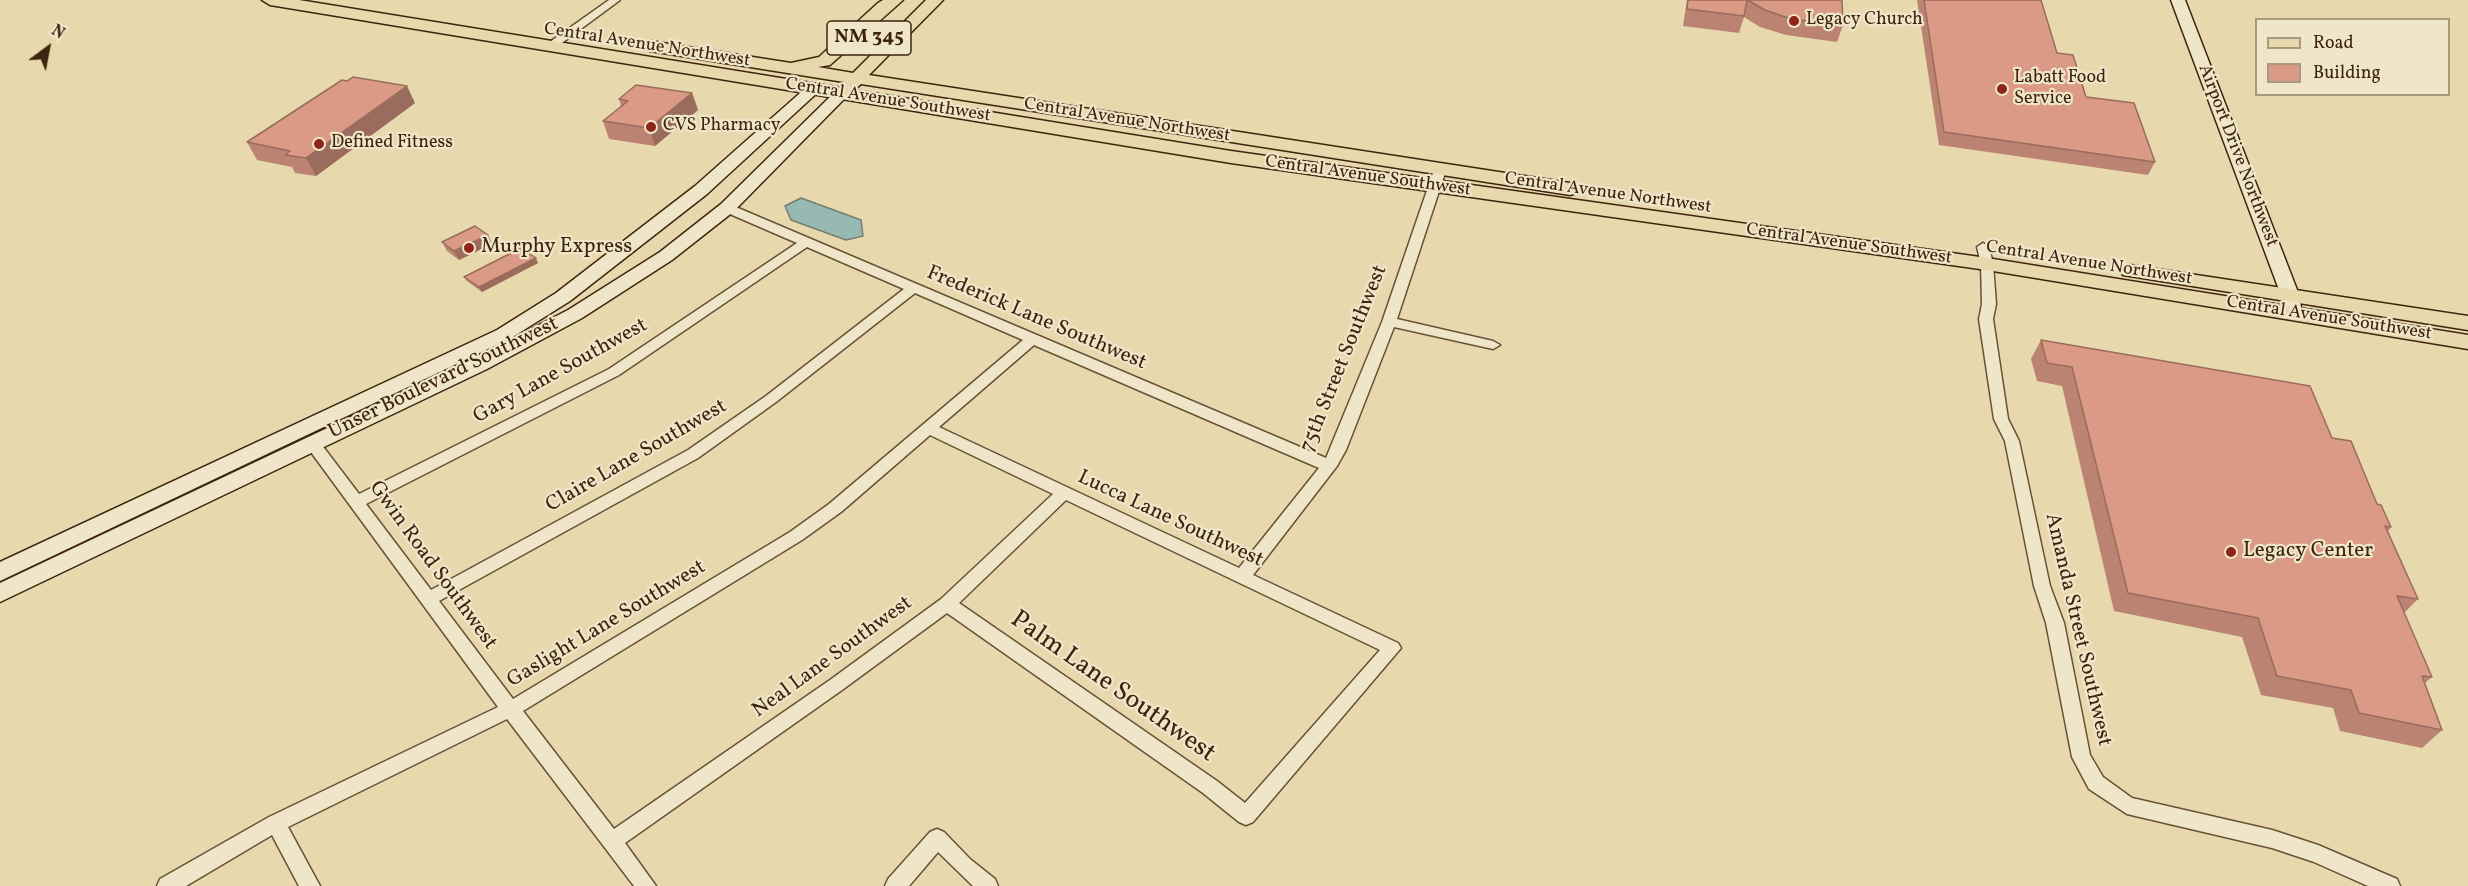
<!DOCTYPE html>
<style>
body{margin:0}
#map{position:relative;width:2468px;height:886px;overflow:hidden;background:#e7d8ae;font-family:Vollkorn,serif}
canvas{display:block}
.legend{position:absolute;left:2255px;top:18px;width:195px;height:78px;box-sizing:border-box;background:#efe6ca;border:2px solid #a8987e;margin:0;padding:8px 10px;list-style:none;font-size:18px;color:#3e240d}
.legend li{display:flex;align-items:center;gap:12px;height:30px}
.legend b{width:30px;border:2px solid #a8987e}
.north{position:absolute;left:18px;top:18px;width:60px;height:60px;-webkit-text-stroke:4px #efe6ca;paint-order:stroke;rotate:32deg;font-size:16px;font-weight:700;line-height:24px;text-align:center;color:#3e240d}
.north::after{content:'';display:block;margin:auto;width:21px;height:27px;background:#3e240d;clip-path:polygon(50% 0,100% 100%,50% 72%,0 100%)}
</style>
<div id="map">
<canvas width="2468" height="886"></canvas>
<ul class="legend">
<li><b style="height:8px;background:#e7d8ae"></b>Road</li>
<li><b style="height:16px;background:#da9a85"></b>Building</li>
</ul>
<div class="north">N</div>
</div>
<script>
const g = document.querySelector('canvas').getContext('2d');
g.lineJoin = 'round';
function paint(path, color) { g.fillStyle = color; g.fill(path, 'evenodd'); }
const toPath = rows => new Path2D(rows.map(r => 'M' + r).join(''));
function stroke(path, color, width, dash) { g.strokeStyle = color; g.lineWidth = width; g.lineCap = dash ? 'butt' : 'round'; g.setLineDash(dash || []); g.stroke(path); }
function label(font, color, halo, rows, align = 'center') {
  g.font = font + ' Vollkorn,serif'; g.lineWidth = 4.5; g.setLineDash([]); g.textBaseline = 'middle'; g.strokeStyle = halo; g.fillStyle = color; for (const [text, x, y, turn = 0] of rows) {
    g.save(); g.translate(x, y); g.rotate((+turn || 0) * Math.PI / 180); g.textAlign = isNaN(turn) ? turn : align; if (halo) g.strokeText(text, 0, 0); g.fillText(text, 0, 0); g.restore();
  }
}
const water = toPath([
 [801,198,861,220,863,236,846,240,791,220,785,206,801,198]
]);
paint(water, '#98b9b1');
stroke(water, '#747d6f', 1.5);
const street = toPath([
 [609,0,620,0,555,48,547,48,547,44,609,0],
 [1440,166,1446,170,1397,319,1493,341,1500,345,1493,349,1394,327,1346,450,1337,466,1253,575,1398,643,1401,648,1253,822,1246,825,1239,822,1203,793,947,613,842,690,625,843,656,886,634,886,507,719,288,827,320,886,299,886,272,835,186,886,157,886,160,879,269,817,498,707,308,448,305,444,308,440,318,440,359,494,609,369,797,243,723,211,723,205,731,205,1326,458,1382,322,1434,170,1440,166],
 [807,247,904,289,766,396,688,450,431,590,366,504,619,375,807,247],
 [915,293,1023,340,829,504,790,532,513,699,439,601,698,458,776,402,915,293],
 [1034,345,1319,468,1239,568,939,427,1034,345],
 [930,435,1053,494,941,599,830,680,614,829,523,711,802,540,841,512,930,435],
 [1066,500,1380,650,1245,803,1217,781,959,603,1066,500],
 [1983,243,1989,247,1993,264,1996,304,1993,319,2008,419,2019,441,2050,586,2064,623,2090,755,2103,777,2132,798,2272,830,2318,845,2397,879,2400,886,2368,886,2314,862,2272,848,2127,814,2089,789,2072,757,2046,623,2034,586,2005,441,1994,419,1979,319,1982,304,1981,264,1977,247,1983,243],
 [937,829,944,832,970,859,995,879,998,886,973,886,938,852,909,886,885,886,888,879,930,832,937,829]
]);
const secondary = toPath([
 [2171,0,2185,0,2299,295,2302,313,2300,317,2286,317,2284,313,2281,295,2171,0],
 [813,84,818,86,821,89,818,92,707,194,570,301,511,338,0,581,0,562,497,330,556,293,695,186,808,86,813,84],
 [841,89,849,94,846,97,733,212,672,260,582,318,487,369,0,602,0,583,473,359,568,310,660,252,721,204,836,91,841,89]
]);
const primary = toPath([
 [262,0,299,0,842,88,840,86,844,82,650,51,642,46,650,41,791,63,819,57,878,3,883,0,903,0,830,65,818,67,853,73,926,0,943,0,869,75,1570,183,1577,185,1580,189,1577,193,1570,195,861,84,854,90,1231,151,1987,258,2468,335,2468,349,1987,270,1231,163,270,5,262,0],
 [2130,265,2468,316,2468,330,2123,275,2120,271,2123,267,2130,265]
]);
stroke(street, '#685135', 3);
stroke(secondary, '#3e240d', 3);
stroke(primary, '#3e240d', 3);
paint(street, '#efe6ca');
paint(secondary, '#efe6ca');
paint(primary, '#e7d8ae');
paint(toPath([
 [1687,0,1842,0,1843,25,1837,42,1786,35,1760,27,1744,17,1739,33,1683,26],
 [1917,0,2041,0,2057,53,2086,97,2155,162,2148,175,1939,145],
 [692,93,698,110,655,146,609,139,603,121,621,106,619,99],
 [415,103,316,176,295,173,292,167,257,160,247,142],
 [488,235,492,244,459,260,447,251,442,242],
 [538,263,482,292,467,281,464,277],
 [2041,340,2332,438,2391,527,2388,531,2418,599,2404,613,2432,677,2425,683,2442,730,2422,748,2340,731,2333,708,2261,695,2242,637,2114,611,2062,386,2037,381,2031,359]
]), '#bb8472');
paint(toPath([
 [407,86,415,103,316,176,306,158],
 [692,93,698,110,655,146,649,128],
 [488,235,492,244,459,260,454,251],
 [536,258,538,263,482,292,479,287]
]), '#996c5d');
const building = toPath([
 [1688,0,1747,0,1744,16,1687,9,1688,0],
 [1748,0,1842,0,1843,25,1791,19,1765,10,1748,0],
 [1924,0,2041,0,2057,53,2073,55,2086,97,2134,103,2155,162,1944,132,1924,0],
 [353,77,407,86,306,158,285,155,290,151,247,142,342,80,347,81,353,77],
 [636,85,692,93,649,128,603,121,628,101,619,99,636,85],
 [475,226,488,235,454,251,442,242,475,226],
 [521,248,536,258,479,287,464,277,521,248],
 [2041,340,2310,386,2332,438,2351,441,2377,504,2381,505,2391,527,2385,526,2418,599,2397,596,2432,677,2422,676,2442,730,2359,713,2351,690,2277,676,2258,618,2128,593,2072,367,2047,363,2041,340]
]);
paint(building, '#da9a85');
stroke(building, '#996c5d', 1.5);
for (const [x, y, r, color] of [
 [1794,21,6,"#8f2418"],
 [2002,89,6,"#8f2418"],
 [651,127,6,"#8f2418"],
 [319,144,6,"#8f2418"],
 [469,248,6,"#8f2418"],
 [2231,552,6,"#8f2418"]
]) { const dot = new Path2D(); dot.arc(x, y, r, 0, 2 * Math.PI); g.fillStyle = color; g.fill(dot); stroke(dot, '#efe6ca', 2); }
label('18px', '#3e240d', '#efe6ca', [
 ["Legacy Church",1806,21],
 ["Labatt Food",2014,79],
 ["Service",2014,100],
 ["CVS Pharmacy",663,127],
 ["Defined Fitness",331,144]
], 'left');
label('18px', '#3e240d', '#efe6ca', [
 ["Central Avenue Northwest",647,46,9],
 ["Central Avenue Southwest",888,101,9],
 ["Central Avenue Northwest",1127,121,9],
 ["Airport Drive Northwest",2237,156,69],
 ["Central Avenue Southwest",1368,177,8],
 ["Central Avenue Northwest",1608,194,8],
 ["Central Avenue Southwest",1849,245,8],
 ["Central Avenue Northwest",2089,264,9],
 ["Central Avenue Southwest",2329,319,9]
]);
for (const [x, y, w] of [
 [869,38,84]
]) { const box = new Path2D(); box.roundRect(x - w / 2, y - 17, w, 34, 4.5); g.fillStyle = '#efe6ca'; g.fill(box); stroke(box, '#3e240d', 1.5); }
label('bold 20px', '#3e240d', null, [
 ["NM 345",869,38]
]);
label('21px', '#3e240d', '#efe6ca', [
 ["Murphy Express",481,248],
 ["Legacy Center",2243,552]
], 'left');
label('21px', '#3e240d', '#efe6ca', [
 ["Frederick Lane Southwest",1036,319,23],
 ["75th Street Southwest",1345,359,-68],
 ["Gary Lane Southwest",561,372,-29],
 ["Unser Boulevard Southwest",444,379,-26],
 ["Claire Lane Southwest",637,457,-30],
 ["Lucca Lane Southwest",1170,520,25],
 ["Gwin Road Southwest",432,566,54],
 ["Gaslight Lane Southwest",607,625,-31],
 ["Amanda Street Southwest",2077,630,77],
 ["Neal Lane Southwest",833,658,-36]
]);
label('26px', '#3e240d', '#efe6ca', [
 ["Palm Lane Southwest",1112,688,35]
]);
</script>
